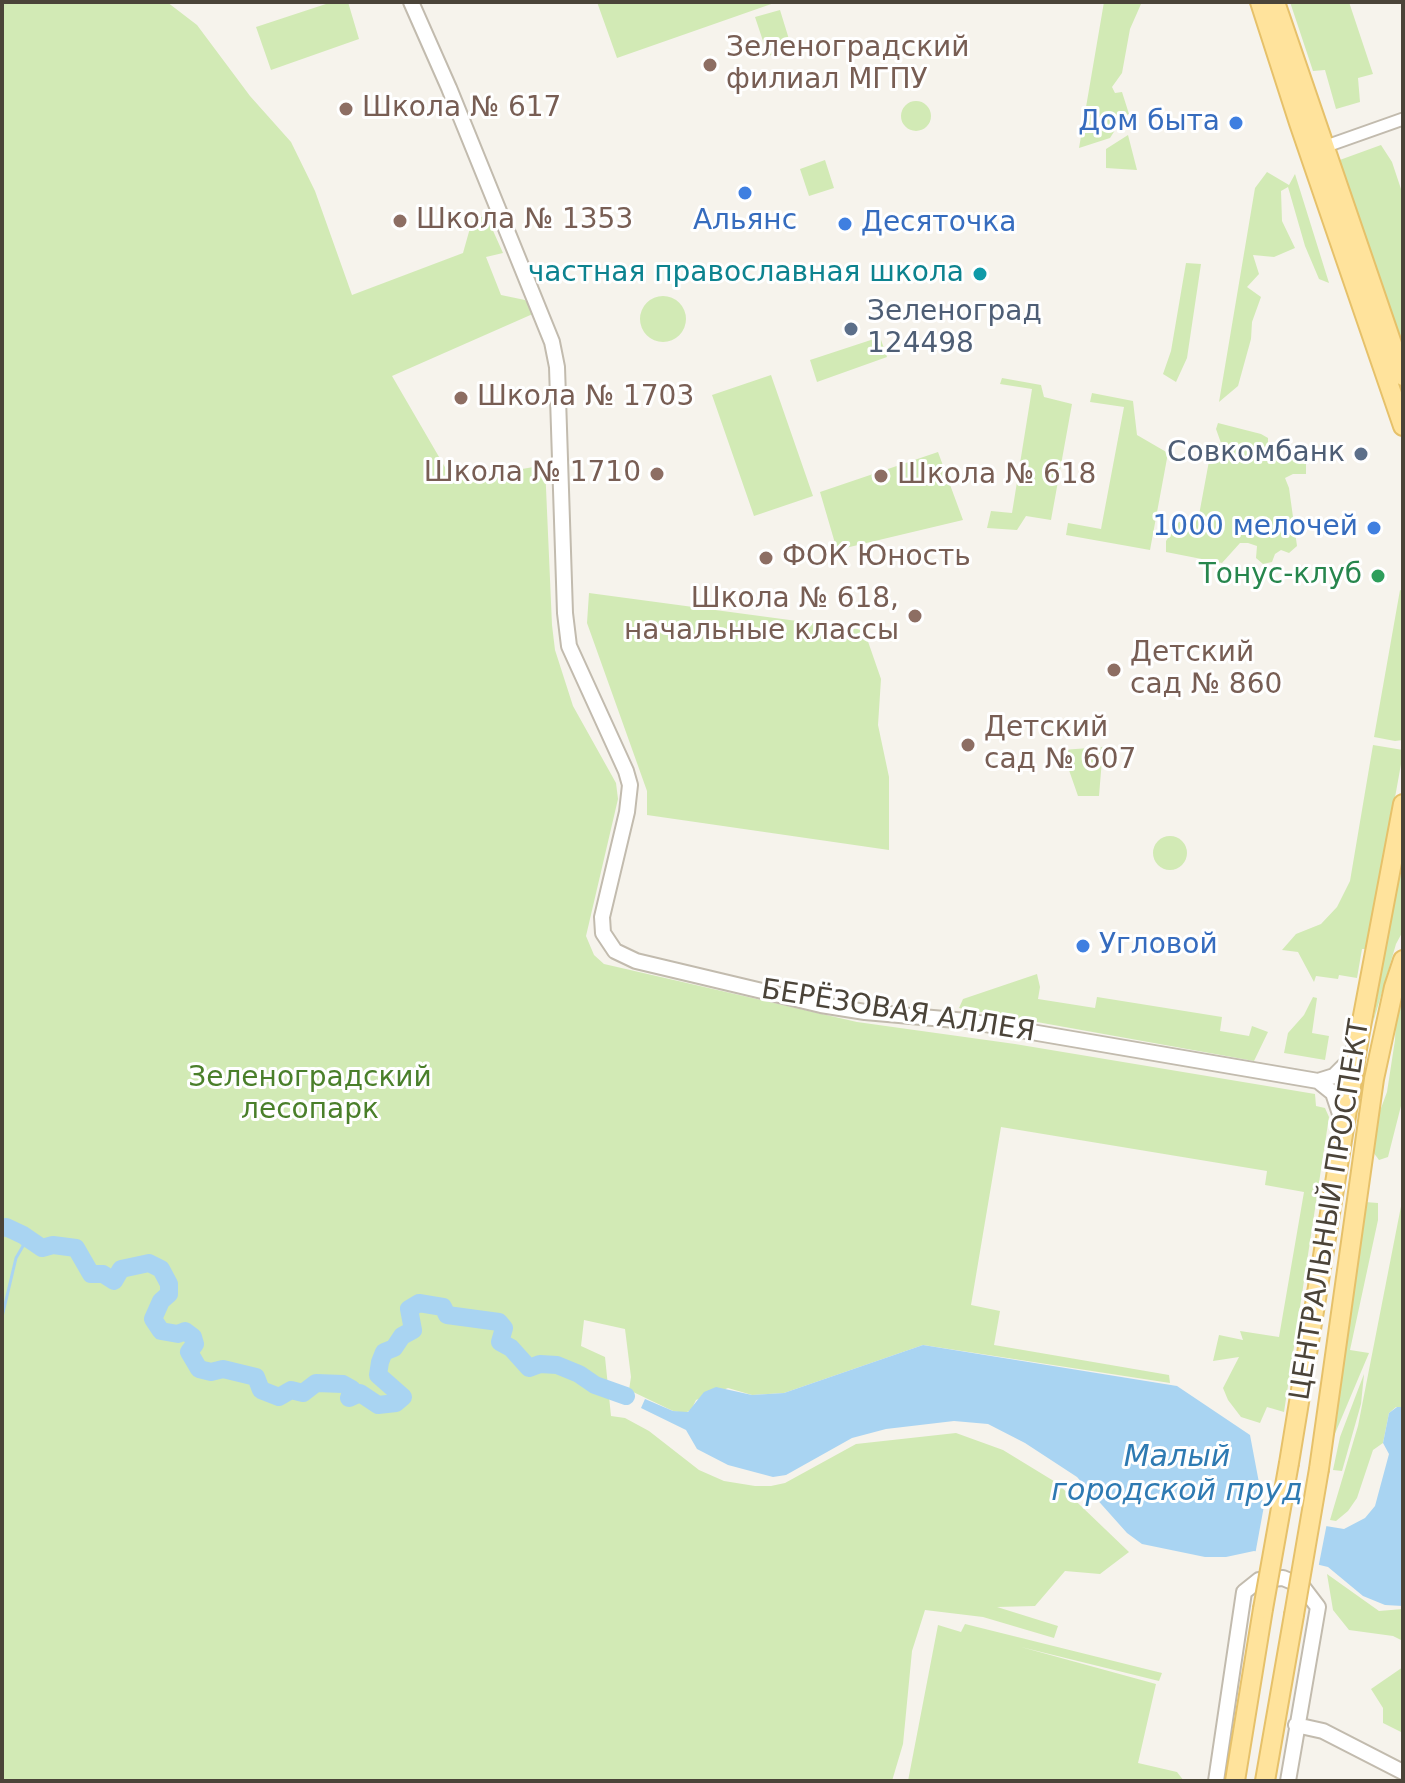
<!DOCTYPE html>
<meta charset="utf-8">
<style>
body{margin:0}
#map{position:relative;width:1405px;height:1783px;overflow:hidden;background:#f6f3ec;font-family:"DejaVu Sans",sans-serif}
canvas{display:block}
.frame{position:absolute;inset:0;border:4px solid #4b4439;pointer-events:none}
</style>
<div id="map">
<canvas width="1405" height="1783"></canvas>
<div class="frame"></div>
</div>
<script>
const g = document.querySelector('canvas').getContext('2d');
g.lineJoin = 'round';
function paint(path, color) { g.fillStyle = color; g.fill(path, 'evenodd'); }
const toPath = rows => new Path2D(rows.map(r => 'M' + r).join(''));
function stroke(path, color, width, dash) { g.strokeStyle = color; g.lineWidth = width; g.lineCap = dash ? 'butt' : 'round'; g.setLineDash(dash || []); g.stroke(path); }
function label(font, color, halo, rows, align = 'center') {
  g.font = font + ' "DejaVu Sans",sans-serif'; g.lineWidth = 6; g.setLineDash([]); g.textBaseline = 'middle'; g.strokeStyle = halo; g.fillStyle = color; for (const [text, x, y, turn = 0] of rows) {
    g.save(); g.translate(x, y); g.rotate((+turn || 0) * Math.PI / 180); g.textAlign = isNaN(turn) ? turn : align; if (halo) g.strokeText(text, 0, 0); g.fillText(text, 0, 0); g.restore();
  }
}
paint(toPath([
 [2,2,167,2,197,25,250,96,291,142,315,191,352,295,463,253,472,221,486,215,503,253,486,257,501,295,525,300,535,313,392,376,453,481,545,465,552,625,555,650,573,706,616,783,618,799,586,936,594,955,604,964,857,1022,1015,1044,1315,1094,1316,1106,1325,1108,1329,1117,1284,1412,1267,1407,1260,1423,1241,1417,1228,1400,1223,1388,1239,1357,1213,1361,1219,1335,1243,1340,1240,1331,1279,1337,1304,1192,1265,1185,1267,1171,1001,1127,971,1305,1000,1311,994,1345,1169,1375,1170,1383,923,1345,784,1393,752,1395,728,1388,696,1400,691,1410,685,1413,673,1411,629,1390,631,1377,625,1329,584,1320,581,1346,605,1357,611,1416,625,1418,649,1431,699,1470,724,1481,755,1486,771,1486,785,1483,856,1444,956,1433,1003,1450,1057,1483,1129,1552,1100,1574,1065,1571,1035,1606,997,1607,1058,1626,1054,1638,983,1617,925,1610,912,1651,903,1744,892,1781,2,1781],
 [332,2,348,2,359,39,271,70,256,27],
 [597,2,777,2,617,58],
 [1104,2,1140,2,1141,4,1130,29,1122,73,1112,87,1115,93,1122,92,1129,114,1124,116,1110,138,1079,148],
 [1290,2,1349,2,1373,74,1358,78,1360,102,1336,109,1325,70,1313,71],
 [780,10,792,49,768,56,755,17],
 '901 116a15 15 0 1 1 30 0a15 15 0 1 1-30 0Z',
 [1128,135,1137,170,1106,168,1106,149],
 [1381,145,1392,162,1403,195,1403,354,1337,161],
 [825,160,834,188,809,196,800,169],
 [1267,172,1289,185,1295,174,1329,283,1319,279,1305,246,1288,187,1281,191,1282,221,1295,248,1274,257,1253,255,1259,274,1247,287,1261,297,1252,322,1251,339,1238,386,1219,402,1255,188],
 [1186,263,1201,264,1187,358,1176,382,1163,374,1171,351],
 '640 319a23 23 0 1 1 46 0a23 23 0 1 1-46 0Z',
 [880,337,887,357,817,382,810,360],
 [771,375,813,496,754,516,712,395],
 [1002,378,1041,385,1044,397,1072,404,1051,520,1026,516,1017,530,987,528,991,511,1012,513,1032,389,1000,384],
 [1092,393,1133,401,1137,435,1168,453,1150,550,1066,535,1068,523,1101,529,1124,407,1090,402],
 [1218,423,1261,434,1268,438,1268,449,1273,459,1298,452,1306,464,1306,474,1293,474,1285,478,1289,488,1297,546,1289,553,1281,550,1275,554,1272,562,1263,564,1256,558,1257,546,1248,543,1240,543,1222,563,1166,552,1166,541,1179,522,1196,521,1199,515,1209,461,1214,448,1221,443,1216,429],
 [938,452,963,520,837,550,820,492],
 [1400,590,1403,591,1403,740,1395,741,1374,737],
 [589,593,864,630,881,679,878,725,889,777,889,850,647,815,647,791,587,623],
 [1373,745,1403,750,1403,753,1371,931,1366,949,1362,949,1357,978,1339,975,1338,979,1316,976,1314,982,1298,952,1282,950,1296,934,1321,924,1337,907,1350,881],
 [1103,747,1099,796,1078,796,1062,750],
 '1153 853a17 17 0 1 1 34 0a17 17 0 1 1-34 0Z',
 [1397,873,1403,877,1403,931,1396,944,1373,1023],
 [1037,974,1040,987,1038,999,1095,1008,1097,997,1222,1017,1220,1031,1249,1036,1252,1026,1268,1032,1254,1061,959,1008,963,999],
 [1403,983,1403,1098,1388,1157,1379,1160,1373,1152,1377,1119,1387,1092,1395,1040,1396,1014],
 [1313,997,1317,998,1312,1033,1329,1036,1325,1060,1284,1053,1288,1033,1304,1015],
 [1403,1196,1403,1407,1396,1407,1389,1413,1383,1443,1373,1450,1357,1498,1348,1511,1336,1521,1330,1520,1358,1426],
 [1365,1202,1378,1203,1378,1220,1350,1350,1369,1353,1334,1436,1332,1436],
 [1364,1374,1361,1404,1342,1471,1333,1470,1340,1437],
 [1327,1574,1379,1611,1403,1609,1403,1641,1393,1636,1349,1630,1333,1610],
 [965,1624,1162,1673,1159,1681,1021,1647,1156,1684,1138,1763,1177,1772,1184,1781,908,1781,938,1625,961,1632],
 [1403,1667,1403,1733,1383,1723,1383,1708,1371,1689]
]), '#d2eab5');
paint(toPath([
 [923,1345,1177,1386,1250,1435,1263,1504,1277,1518,1344,1529,1365,1518,1375,1506,1389,1454,1383,1443,1389,1413,1397,1407,1403,1407,1403,1606,1385,1605,1363,1596,1328,1567,1299,1560,1254,1551,1226,1557,1205,1557,1142,1544,1127,1533,1077,1477,1025,1443,988,1424,954,1421,886,1429,852,1438,786,1475,773,1477,728,1465,697,1449,686,1430,641,1408,645,1399,673,1411,688,1412,704,1392,716,1387,752,1395,784,1393]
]), '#a9d4f2');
paint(toPath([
 [1266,1495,1267,1502,1279,1514,1327,1523,1318,1569,1255,1555]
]), '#f6f3ec');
stroke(toPath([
 [2,1317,16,1258,23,1246,23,1235]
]), '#a9d4f2', 3);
stroke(toPath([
 [2,1228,6,1227,23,1235,42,1248,53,1245,76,1248,91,1274,103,1274,114,1281,121,1269,149,1263,161,1269,169,1284,169,1294,161,1301,153,1319,161,1331,178,1334,185,1331,193,1337,195,1344,189,1352,199,1369,211,1372,223,1369,256,1377,261,1390,279,1397,291,1390,303,1393,316,1383,343,1384,352,1389,349,1398,360,1393,378,1405,396,1403,403,1397,378,1375,380,1362,384,1352,394,1348,402,1336,413,1330,409,1309,419,1303,443,1307,447,1315,499,1322,504,1328,500,1342,511,1348,529,1368,540,1364,557,1365,579,1374,595,1385,626,1396]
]), '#a9d4f2', 18);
const minor = toPath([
 [1321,148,1403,119]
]);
const tertiary = toPath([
 [411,2,449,88,552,342,557,367,565,613,569,646,626,771,630,785,627,812,602,917,603,933,615,951,636,961,821,1005,865,1012,967,1021,1318,1081,1334,1076,1347,1063,1354,1048],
 [1318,1081,1333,1093,1343,1123],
 [1296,1725,1323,1731,1403,1772],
 [1216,1781,1244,1592,1259,1580,1283,1578,1302,1586,1318,1607,1288,1781]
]);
const primary = toPath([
 [1260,2,1299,123,1403,426],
 [1275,2,1403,376],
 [1289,1463,1359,1037,1403,804],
 [1319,1469,1374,1079,1394,987,1403,960],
 [1235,1781,1263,1609],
 [1265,1781,1294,1615]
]);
stroke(minor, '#c2bbae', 15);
stroke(tertiary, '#c2bbae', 18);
stroke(primary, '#e6c16a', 22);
stroke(minor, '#fff', 11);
stroke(tertiary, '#fff', 14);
stroke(primary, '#ffe39c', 18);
const primaryBridge = toPath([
 [1263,1609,1289,1463],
 [1294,1615,1319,1469]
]);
stroke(primaryBridge, '#e6c16a', 22, []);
stroke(primaryBridge, '#ffe39c', 18);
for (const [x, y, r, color] of [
 [710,65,8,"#8d6e63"],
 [346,109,8,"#8d6e63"],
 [1236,123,8,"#3f7fe0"],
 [745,193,8,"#3f7fe0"],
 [400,221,8,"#8d6e63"],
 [845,224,8,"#3f7fe0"],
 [980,274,8,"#0f9aa8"],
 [851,329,8,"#5c6f8a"],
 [461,398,8,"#8d6e63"],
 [1361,454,8,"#5c6f8a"],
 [657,474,8,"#8d6e63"],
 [881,476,8,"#8d6e63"],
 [1374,528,8,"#3f7fe0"],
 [766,558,8,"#8d6e63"],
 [1378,576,8,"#2e9e5b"],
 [915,616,8,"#8d6e63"],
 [1114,670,8,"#8d6e63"],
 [968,745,8,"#8d6e63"],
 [1083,946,8,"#3f7fe0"]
]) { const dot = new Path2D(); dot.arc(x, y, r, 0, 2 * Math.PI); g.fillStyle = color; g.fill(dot); stroke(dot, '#fff', 3); }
label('28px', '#785e54', '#fff', [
 ["Зеленоградский",726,49],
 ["филиал МГПУ",726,81],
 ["Школа № 617",362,109],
 ["Школа № 1353",416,221],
 ["Школа № 1703",477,398],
 ["Школа № 1710",641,474,"right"],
 ["Школа № 618",897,476],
 ["ФОК Юность",782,558],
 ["Школа № 618,",899,600,"right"],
 ["начальные классы",899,632,"right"],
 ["Детский",1130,654],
 ["сад № 860",1130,686],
 ["Детский",984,729],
 ["сад № 607",984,761]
], 'left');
label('28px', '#366cbe', '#fff', [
 ["Дом быта",1220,123],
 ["Альянс",745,222,"center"],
 ["Десяточка",861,224,"left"],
 ["1000 мелочей",1358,528],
 ["Угловой",1099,946,"left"]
], 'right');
label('28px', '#0d838f', '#fff', [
 ["частная православная школа",964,274]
], 'right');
label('28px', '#4e5e75', '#fff', [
 ["Зеленоград",867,313],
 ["124498",867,345],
 ["Совкомбанк",1345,454,"right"]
], 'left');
label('28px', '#27864d', '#fff', [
 ["Тонус-клуб",1362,576]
], 'right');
label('28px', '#4b4439', '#fff', [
 ["БЕРЁЗОВАЯ АЛЛЕЯ",898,1012,9],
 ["ЦЕНТРАЛЬНЫЙ ПРОСПЕКТ",1331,1210,-81]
]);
label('28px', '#4a7f2a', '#fff', [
 ["Зеленоградский",310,1079],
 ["лесопарк",310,1111]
]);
label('italic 30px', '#2e7ab2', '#fff', [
 ["Малый",1177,1458],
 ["городской пруд",1177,1492]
]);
</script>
